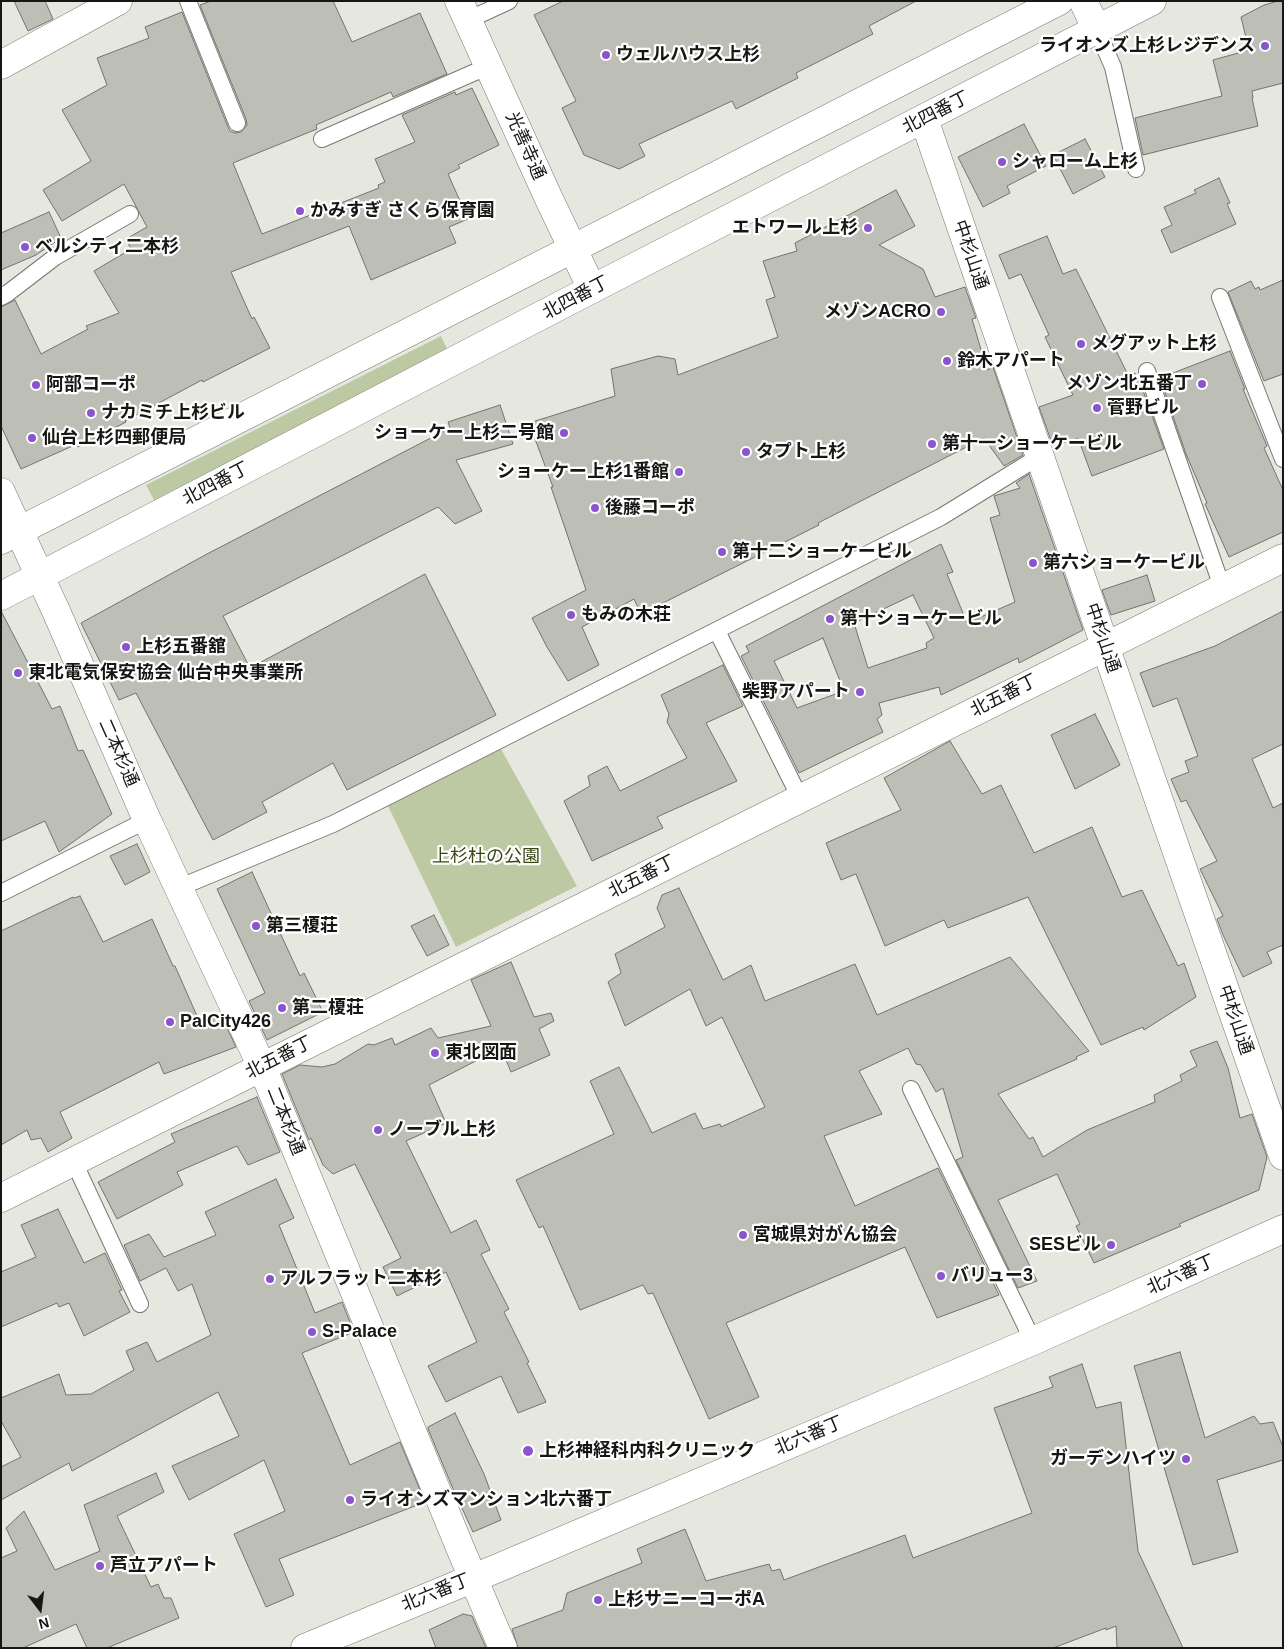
<!DOCTYPE html>
<meta charset="utf-8">
<style>
body{margin:0}
#map{position:relative;width:1284px;height:1649px;overflow:hidden;background:#e6e8e0;font-family:Arial,sans-serif}
canvas{display:block}
.frame{position:absolute;inset:0;border:2px solid #161714;pointer-events:none}
.north{position:absolute;left:15px;top:1584px;width:50px;height:50px;-webkit-text-stroke:4px #fff;paint-order:stroke;rotate:165deg;font-size:14px;font-weight:700;line-height:20px;text-align:center;color:#161714}
.north::after{content:'';display:block;margin:auto;width:18px;height:22px;background:#161714;clip-path:polygon(50% 0,100% 100%,50% 72%,0 100%)}
</style>
<div id="map">
<canvas width="1284" height="1649"></canvas>
<div class="frame"></div>
<div class="north">N</div>
</div>
<script>
const g = document.querySelector('canvas').getContext('2d');
g.lineJoin = 'round';
function paint(path, color) { g.fillStyle = color; g.fill(path, 'evenodd'); }
const toPath = rows => new Path2D(rows.map(r => 'M' + r).join(''));
function stroke(path, color, width, dash) { g.strokeStyle = color; g.lineWidth = width; g.lineCap = dash ? 'butt' : 'round'; g.setLineDash(dash || []); g.stroke(path); }
function label(font, color, halo, rows, align = 'center') {
  g.font = font + ' Arial,"Noto Sans JP",sans-serif'; g.lineWidth = 4.5; g.setLineDash([]); g.textBaseline = 'middle'; g.strokeStyle = halo; g.fillStyle = color; for (const [text, x, y, turn = 0] of rows) {
    g.save(); g.translate(x, y); g.rotate((+turn || 0) * Math.PI / 180); g.textAlign = isNaN(turn) ? turn : align; if (halo) g.strokeText(text, 0, 0); g.fillText(text, 0, 0); g.restore();
  }
}
paint(toPath([
 [441,336,448,351,154,500,146,485],
 [501,749,577,886,456,947,388,806]
]), '#bdc9a2');
const building = toPath([
 [14,1,45,1,53,19,28,31,14,1],
 [211,1,333,1,352,42,420,13,447,74,393,97,391,92,316,125,317,129,233,163,262,234,379,188,378,185,385,182,375,159,415,142,402,115,455,92,456,95,472,88,499,145,458,165,460,168,448,174,468,219,449,227,456,243,371,280,349,226,231,272,252,319,254,317,270,348,203,382,202,380,125,421,126,422,78,447,77,444,21,469,1,426,1,307,15,300,41,354,88,329,86,326,119,313,94,271,131,249,126,239,147,227,124,184,62,221,43,190,91,161,62,110,107,85,97,58,149,38,145,27,182,12,228,127,230,131,235,133,241,132,247,125,246,119,200,5,211,1],
 [563,1,916,1,869,26,873,34,796,73,798,78,736,109,732,101,639,144,645,156,619,169,584,155,562,108,576,101,534,15,563,1],
 [1278,1,1283,1,1283,83,1252,91,1253,98,1252,98,1258,126,1143,155,1135,118,1222,96,1213,60,1249,50,1241,17,1264,5,1278,1],
 [1024,124,1046,166,1007,186,1010,193,983,207,958,157,1024,124],
 [1085,139,1105,177,1073,194,1053,155,1085,139],
 [1219,178,1230,203,1227,204,1236,224,1171,253,1161,230,1172,225,1164,207,1196,193,1194,190,1219,178],
 [896,190,915,226,879,245,923,269,935,297,965,287,976,318,972,319,987,370,993,367,1023,455,1004,466,984,438,818,523,819,525,641,614,634,599,582,627,599,665,568,681,547,647,532,618,586,590,551,487,553,487,529,423,615,396,611,369,658,356,675,359,678,375,778,337,766,300,775,297,763,261,797,251,795,243,896,190],
 [49,212,61,238,36,255,1,270,1,233,49,212],
 [1047,236,1063,274,1076,269,1128,375,1135,373,1140,386,1141,385,1164,449,1092,476,1078,438,1053,446,1039,407,1073,395,1045,337,1049,335,1021,274,1009,279,999,255,1047,236],
 [1283,280,1283,374,1264,381,1228,292,1251,281,1255,289,1259,287,1260,290,1283,280],
 [1230,351,1245,389,1243,389,1267,446,1264,448,1283,490,1283,532,1229,557,1205,504,1207,503,1186,454,1160,378,1230,351],
 [500,405,513,444,456,460,482,511,455,524,438,507,223,616,250,668,425,574,496,715,347,790,333,763,262,802,267,812,213,840,136,693,119,700,81,623,207,554,450,428,448,422,500,405],
 [1029,474,1083,630,1019,663,1018,658,941,695,939,687,879,703,882,715,877,719,883,732,799,773,741,656,749,652,746,646,941,544,953,572,947,574,967,623,1015,602,990,518,1000,515,994,496,1020,488,1016,483,1029,474],
 [913,595,934,638,926,643,927,648,868,668,854,623,913,595],
 [823,638,844,691,797,708,774,661,823,638],
 [1147,575,1155,601,1111,615,1102,590,1147,575],
 [1,611,52,709,60,706,78,751,83,750,112,814,59,852,45,821,1,841,1,611],
 [1283,611,1283,744,1252,759,1273,808,1283,803,1283,945,1267,952,1272,963,1243,977,1223,935,1217,919,1223,916,1200,869,1217,861,1186,800,1181,802,1171,779,1189,772,1185,761,1198,756,1177,698,1153,707,1140,673,1215,646,1283,611],
 [723,665,743,706,706,723,737,781,657,817,663,828,592,861,564,801,590,786,588,776,607,766,620,791,687,758,667,722,669,714,661,695,723,665],
 [1095,714,1120,765,1075,789,1051,735,1095,714],
 [950,741,982,794,1001,785,1034,853,1092,827,1122,897,1142,890,1178,966,1184,963,1196,997,1144,1030,1143,1027,1101,1045,1028,897,948,928,944,920,885,946,856,874,841,880,826,843,901,810,884,778,950,741],
 [137,844,150,872,125,885,110,856,137,844],
 [252,872,300,976,304,973,323,1012,267,1040,249,1001,265,993,217,889,252,872],
 [679,888,723,980,751,965,765,1001,855,964,877,1015,1010,957,1089,1051,1076,1057,1077,1059,998,1094,1029,1139,1033,1137,1043,1157,1087,1130,1155,1102,1154,1095,1182,1081,1180,1075,1197,1066,1190,1051,1217,1041,1228,1068,1240,1118,1252,1114,1267,1157,1259,1190,1179,1224,1181,1226,1094,1263,1076,1226,1080,1224,1057,1174,998,1200,1037,1281,1018,1288,956,1160,963,1157,943,1088,936,1092,921,1065,916,1064,908,1048,859,1071,882,1114,824,1136,855,1206,938,1168,999,1295,937,1318,905,1247,726,1323,759,1397,709,1419,653,1293,648,1294,643,1285,580,1310,543,1226,539,1228,516,1180,614,1134,590,1081,619,1067,652,1133,695,1113,703,1129,720,1124,721,1127,765,1107,722,1017,706,1026,690,989,625,1026,608,982,621,973,615,954,665,927,657,908,662,895,679,888],
 [80,896,103,942,152,919,173,966,175,966,201,1025,221,1015,236,1047,164,1074,159,1062,60,1112,72,1138,48,1152,41,1138,31,1140,27,1130,1,1145,1,931,73,897,74,898,80,896],
 [434,915,449,945,427,956,411,926,434,915],
 [511,962,534,1017,551,1013,554,1021,539,1029,550,1055,511,1072,501,1048,429,1085,446,1123,406,1141,451,1233,476,1220,490,1250,481,1254,509,1309,504,1312,529,1362,527,1363,546,1402,518,1413,501,1376,446,1402,428,1366,477,1342,446,1272,397,1296,383,1267,401,1258,355,1164,333,1174,323,1165,311,1138,309,1140,282,1074,300,1065,322,1067,335,1064,368,1044,374,1045,392,1038,395,1045,431,1028,438,1038,491,1026,471,980,511,962],
 [257,1097,280,1152,248,1165,237,1146,177,1172,183,1185,117,1219,98,1182,175,1142,171,1134,257,1097],
 [276,1179,294,1218,279,1225,315,1313,342,1302,354,1332,302,1353,350,1465,400,1442,425,1502,279,1559,294,1595,266,1607,234,1534,285,1511,264,1460,189,1500,172,1466,239,1436,218,1392,72,1471,69,1463,1,1500,1,1467,21,1457,1,1421,1,1398,59,1374,66,1395,91,1394,134,1370,126,1351,147,1342,157,1362,211,1335,192,1284,178,1291,166,1268,140,1281,124,1245,149,1234,164,1257,216,1235,205,1212,276,1179],
 [58,1209,84,1263,105,1253,122,1290,119,1291,130,1312,84,1336,69,1303,59,1307,57,1303,1,1327,1,1272,36,1257,21,1225,58,1209],
 [1180,1352,1205,1438,1254,1416,1260,1424,1273,1422,1283,1447,1283,1460,1217,1480,1238,1552,1193,1565,1134,1366,1180,1352],
 [1082,1364,1096,1408,1121,1402,1138,1551,1183,1648,1117,1648,1116,1626,1106,1630,1106,1628,1053,1648,518,1648,512,1629,563,1610,567,1593,642,1563,637,1549,685,1529,706,1581,769,1564,772,1571,780,1569,784,1580,905,1535,913,1558,1032,1513,994,1408,1053,1387,1049,1377,1082,1364],
 [455,1413,484,1474,501,1520,473,1532,454,1491,428,1429,428,1427,455,1413],
 [156,1473,164,1492,117,1516,151,1587,158,1584,164,1598,171,1598,179,1618,107,1648,87,1648,76,1624,23,1648,1,1648,1,1558,17,1551,6,1528,24,1511,55,1570,100,1551,84,1505,156,1473],
 [463,1614,472,1616,486,1648,436,1648,429,1630,463,1614]
]);
paint(building, '#bdbfb7');
stroke(building, '#71746c', 1);
const service = toPath([
 [188,1,237,123],
 [468,20,509,1],
 [1097,30,1113,67,1136,169],
 [322,139,489,66],
 [1,297,8,293,55,257,130,214],
 [1220,297,1283,459],
 [1147,371,1222,587],
 [717,631,800,798],
 [178,888,333,824,458,761,941,517,1040,456],
 [1,893,147,820],
 [911,1089,1033,1341],
 [74,1162,140,1304]
]);
const minor = toPath([
 [459,1,549,199,592,289],
 [1083,1,1097,30],
 [1,65,118,1],
 [924,119,1105,646,1283,1156],
 [1,492,56,611,147,820,262,1067,461,1550,503,1648],
 [1,1198,262,1067,1283,558]
]);
const tertiary = toPath([
 [1,540,1059,1],
 [1,596,592,289,1152,1],
 [305,1648,498,1568,1033,1341,1283,1229]
]);
stroke(service, '#777972', 18);
stroke(minor, '#777972', 29);
stroke(tertiary, '#777972', 29);
stroke(service, '#fff', 16);
stroke(minor, '#fff', 28);
stroke(tertiary, '#fff', 28);
for (const [x, y, r, color] of [
 [1265,46,5,"#8b54cc"],
 [606,55,5,"#8b54cc"],
 [1002,162,5,"#8b54cc"],
 [300,211,5,"#8b54cc"],
 [868,228,5,"#8b54cc"],
 [25,247,5,"#8b54cc"],
 [941,312,5,"#8b54cc"],
 [1081,344,5,"#8b54cc"],
 [947,361,5,"#8b54cc"],
 [1202,384,5,"#8b54cc"],
 [36,385,5,"#8b54cc"],
 [1097,408,5,"#8b54cc"],
 [91,413,5,"#8b54cc"],
 [564,433,5,"#8b54cc"],
 [32,438,5,"#8b54cc"],
 [932,444,5,"#8b54cc"],
 [746,452,5,"#8b54cc"],
 [679,472,5,"#8b54cc"],
 [595,508,5,"#8b54cc"],
 [722,552,5,"#8b54cc"],
 [1033,563,5,"#8b54cc"],
 [571,615,5,"#8b54cc"],
 [830,619,5,"#8b54cc"],
 [126,647,5,"#8b54cc"],
 [18,673,5,"#8b54cc"],
 [860,692,5,"#8b54cc"],
 [256,926,5,"#8b54cc"],
 [282,1008,5,"#8b54cc"],
 [170,1022,5,"#8b54cc"],
 [435,1053,5,"#8b54cc"],
 [378,1130,5,"#8b54cc"],
 [743,1235,5,"#8b54cc"],
 [1111,1245,5,"#8b54cc"],
 [941,1276,5,"#8b54cc"],
 [270,1279,5,"#8b54cc"],
 [312,1332,5,"#8b54cc"],
 [528,1451,6,"#8b54cc"],
 [1186,1459,5,"#8b54cc"],
 [350,1500,5,"#8b54cc"],
 [100,1566,5,"#8b54cc"],
 [598,1600,5,"#8b54cc"]
]) { const dot = new Path2D(); dot.arc(x, y, r, 0, 2 * Math.PI); g.fillStyle = color; g.fill(dot); stroke(dot, '#fff', 2); }
label('bold 18px', '#161714', '#fff', [
 ["ライオンズ上杉レジデンス",1255,46,"right"],
 ["ウェルハウス上杉",616,55],
 ["シャローム上杉",1012,162],
 ["かみすぎ さくら保育園",310,211],
 ["エトワール上杉",858,228,"right"],
 ["ベルシティ二本杉",35,247],
 ["メゾンACRO",931,312,"right"],
 ["メグアット上杉",1091,344],
 ["鈴木アパート",957,361],
 ["メゾン北五番丁",1192,384,"right"],
 ["阿部コーポ",46,385],
 ["菅野ビル",1107,408],
 ["ナカミチ上杉ビル",101,413],
 ["ショーケー上杉二号館",554,433,"right"],
 ["仙台上杉四郵便局",42,438],
 ["第十一ショーケービル",942,444],
 ["タプト上杉",756,452],
 ["ショーケー上杉1番館",669,472,"right"],
 ["後藤コーポ",605,508],
 ["第十二ショーケービル",732,552],
 ["第六ショーケービル",1043,563],
 ["もみの木荘",581,615],
 ["第十ショーケービル",840,619],
 ["上杉五番舘",136,647],
 ["東北電気保安協会 仙台中央事業所",28,673],
 ["柴野アパート",850,692,"right"],
 ["第三榎荘",266,926],
 ["第二榎荘",292,1008],
 ["PalCity426",180,1022],
 ["東北図面",445,1053],
 ["ノーブル上杉",388,1130],
 ["宮城県対がん協会",753,1235],
 ["SESビル",1101,1245,"right"],
 ["バリュー3",951,1276],
 ["アルフラット二本杉",280,1279],
 ["S-Palace",322,1332],
 ["上杉神経科内科クリニック",539,1451],
 ["ガーデンハイツ",1176,1459,"right"],
 ["ライオンズマンション北六番丁",360,1500],
 ["芦立アパート",110,1566],
 ["上杉サニーコーポA",608,1600]
], 'left');
label('18px', '#161714', '#fff', [
 ["北四番丁",936,113,-27],
 ["光善寺通",525,146,66],
 ["中杉山通",970,255,71],
 ["北四番丁",576,298,-28],
 ["北四番丁",216,484,-28],
 ["中杉山通",1102,638,71],
 ["北五番丁",1004,696,-27],
 ["二本杉通",118,753,66],
 ["北五番丁",642,877,-27],
 ["中杉山通",1235,1020,71],
 ["北五番丁",279,1058,-27],
 ["二本杉通",285,1121,68],
 ["北六番丁",1181,1275,-24],
 ["北六番丁",809,1436,-23],
 ["北六番丁",436,1593,-22]
]);
label('18px', '#3a4616', '#fff', [
 ["上杉杜の公園",486,857]
]);
</script>
